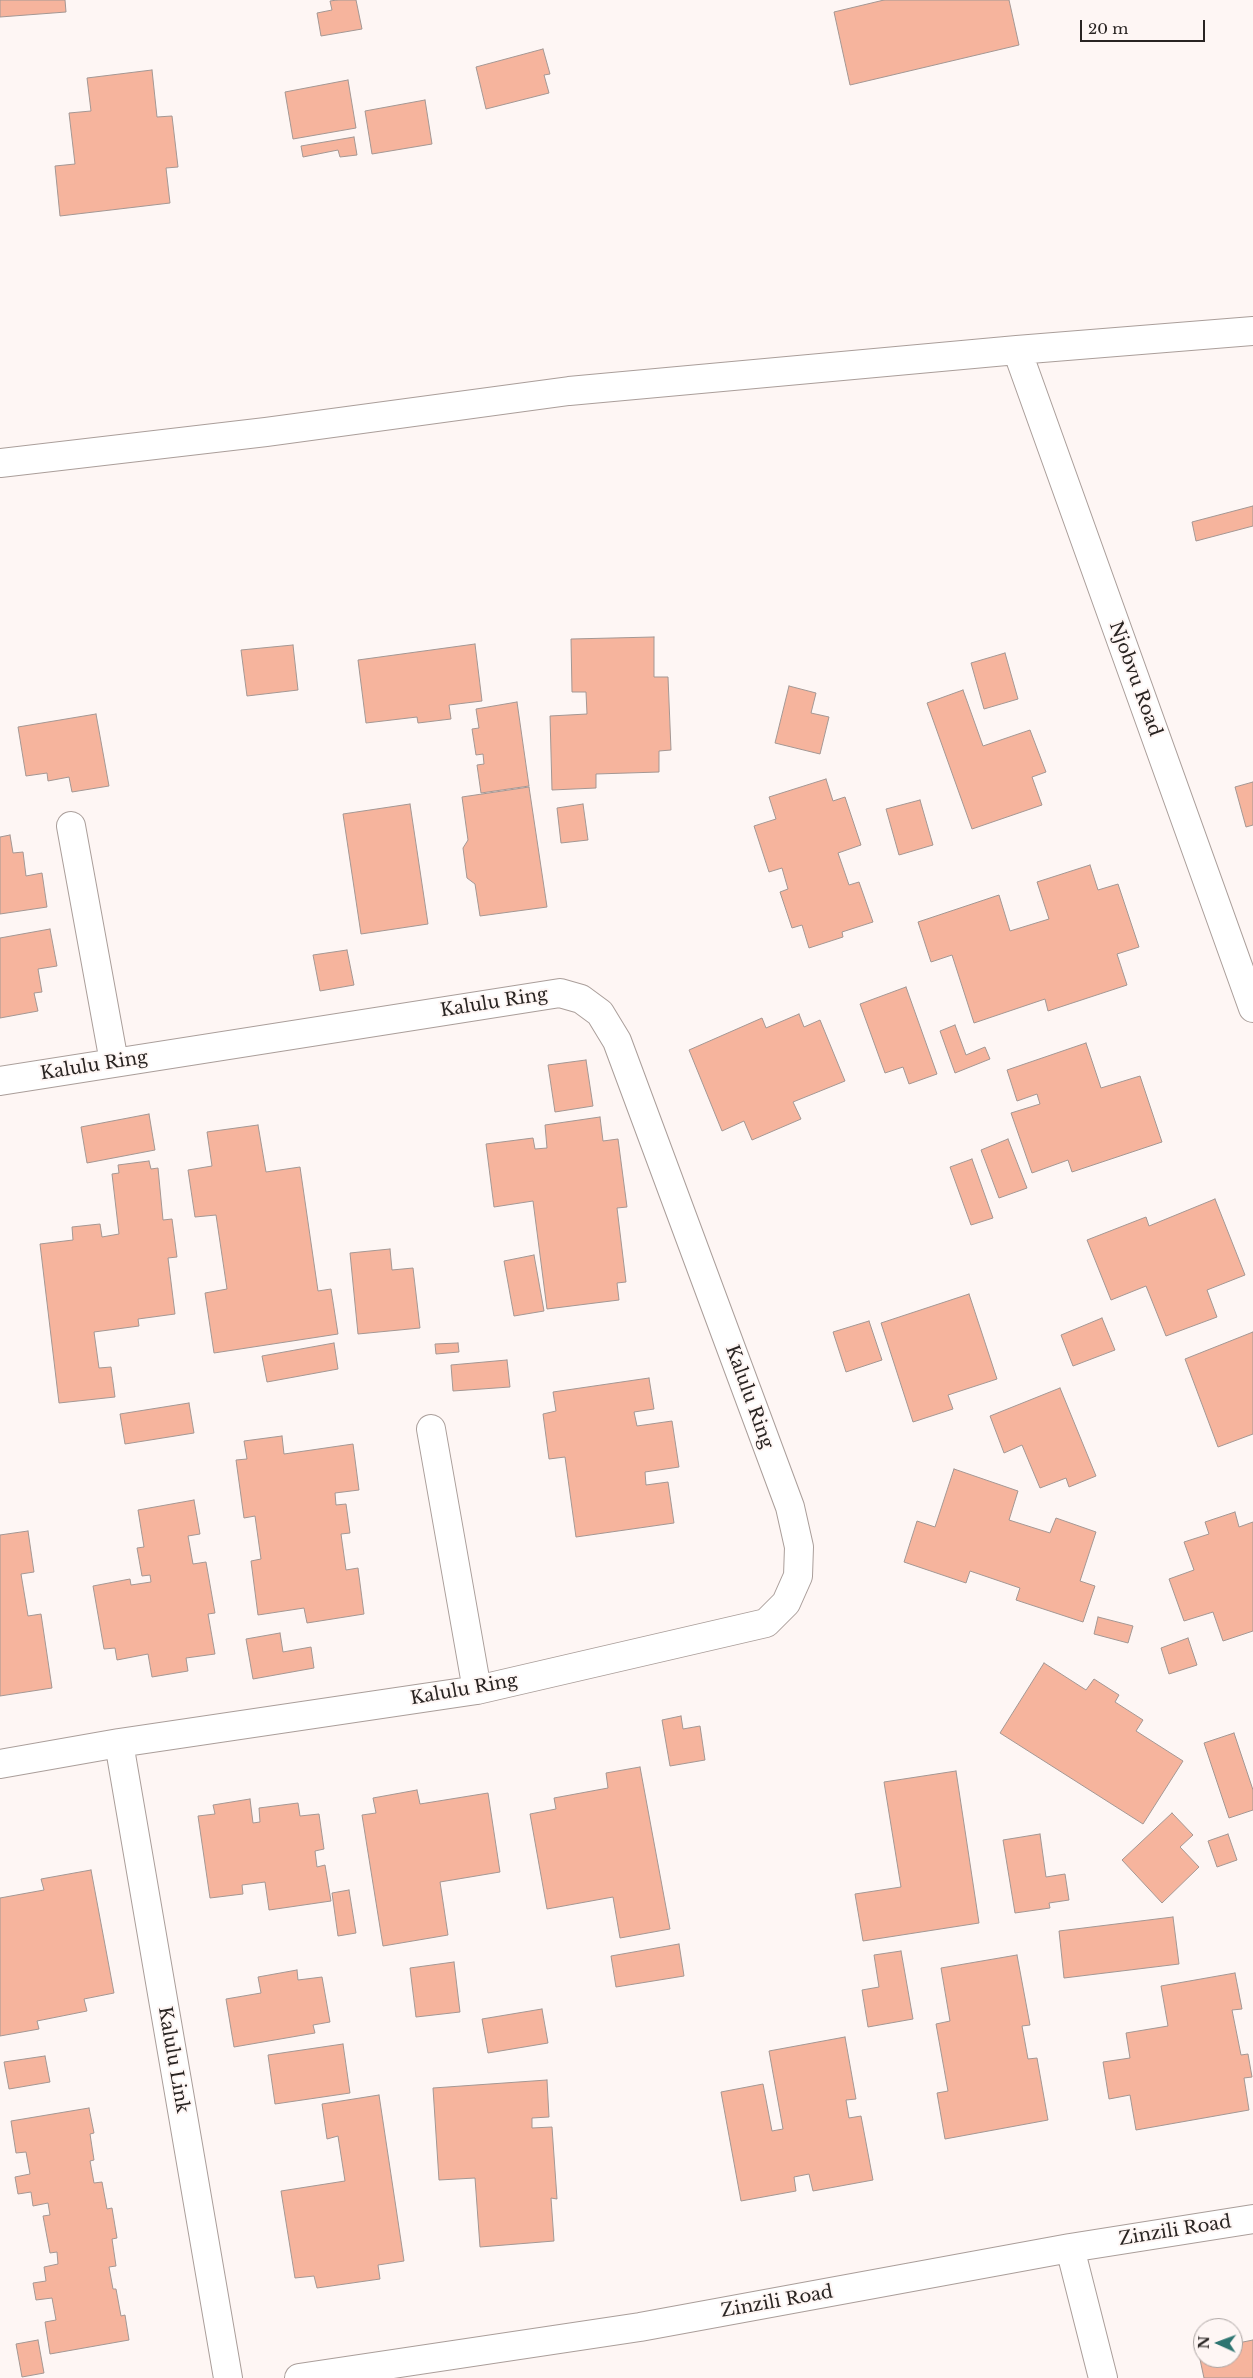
<!DOCTYPE html>
<style>
body{margin:0}
#map{position:relative;width:1253px;height:2378px;overflow:hidden;background:#fef6f4;font-family:"Libre Baskerville",serif}
canvas{display:block}
.north{position:absolute;left:1193px;top:2318px;width:50px;height:50px;box-sizing:border-box;background:#fef6f4;border:1px solid #a9a2a0;border-radius:50%;rotate:272deg;font-size:14px;font-weight:700;line-height:20px;text-align:center;color:#292422}
.north::after{content:'';display:block;margin:auto;width:18px;height:22px;background:#2d7571;clip-path:polygon(50% 0,100% 100%,50% 72%,0 100%)}
.scale{position:absolute;left:1080px;top:20px;width:125px;height:22px;box-sizing:border-box;border:2px solid #292422;border-top:0;padding-left:6px;font-size:15px;line-height:18px;white-space:nowrap;color:#292422;-webkit-text-stroke:4px #fef6f4;paint-order:stroke}
</style>
<div id="map">
<canvas width="1253" height="2378"></canvas>
<div class="north">N</div>
<div class="scale">20 m</div>
</div>
<script>
const g = document.querySelector('canvas').getContext('2d');
g.lineJoin = 'round';
function paint(path, color) { g.fillStyle = color; g.fill(path, 'evenodd'); }
const toPath = rows => new Path2D(rows.map(r => 'M' + r).join(''));
function stroke(path, color, width, dash) { g.strokeStyle = color; g.lineWidth = width; g.lineCap = dash ? 'butt' : 'round'; g.setLineDash(dash || []); g.stroke(path); }
function label(font, color, halo, rows, align = 'center') {
  g.font = font + ' "Libre Baskerville",serif'; g.lineWidth = 4; g.setLineDash([]); g.textBaseline = 'middle'; g.strokeStyle = halo; g.fillStyle = color; for (const [text, x, y, turn = 0] of rows) {
    g.save(); g.translate(x, y); g.rotate((+turn || 0) * Math.PI / 180); g.textAlign = isNaN(turn) ? turn : align; if (halo) g.strokeText(text, 0, 0); g.fillText(text, 0, 0); g.restore();
  }
}
const building = toPath([
 [0,0,65,0,66,12,0,17,0,0],
 [337,0,356,0,362,29,321,36,317,13,332,10,330,1,337,0],
 [884,0,1009,0,1019,45,850,85,834,12,884,0],
 [543,49,550,74,544,75,549,93,486,109,476,67,543,49],
 [152,70,157,117,172,116,178,167,166,168,170,203,60,216,55,166,75,164,69,113,91,111,87,78,152,70],
 [348,80,356,128,293,139,285,92,348,80],
 [425,100,432,144,372,154,365,111,425,100],
 [354,137,357,155,340,157,338,150,303,157,301,146,354,137],
 [1253,506,1253,526,1196,541,1192,522,1253,506],
 [654,637,654,677,668,677,671,750,659,751,659,772,596,774,596,788,552,790,550,716,587,714,586,692,572,692,571,639,654,637],
 [475,644,482,701,449,705,451,719,418,723,417,717,366,723,358,660,475,644],
 [293,645,298,690,247,696,241,650,293,645],
 [1005,653,1018,699,984,709,971,663,1005,653],
 [789,686,816,693,811,713,829,717,820,754,775,743,789,686],
 [963,690,983,746,1030,730,1046,772,1032,777,1042,805,972,829,927,703,963,690],
 [517,702,529,786,481,793,477,765,484,764,483,754,476,755,472,729,479,728,476,709,517,702],
 [96,714,109,786,72,792,69,777,48,781,47,773,26,776,18,727,96,714],
 [826,779,833,801,845,797,861,845,838,853,849,885,859,882,873,922,842,932,843,937,809,948,802,925,792,928,780,892,788,889,782,868,769,872,754,826,776,819,769,797,826,779],
 [1253,782,1253,825,1246,827,1235,787,1253,782],
 [529,787,547,907,480,916,475,884,467,878,463,848,468,840,462,797,529,787],
 [920,800,933,845,899,855,886,809,920,800],
 [410,804,428,924,361,934,343,814,410,804],
 [583,804,588,840,561,843,557,808,583,804],
 [10,835,13,853,23,852,26,876,42,873,47,907,0,914,0,837,10,835],
 [1090,865,1098,890,1118,884,1139,947,1117,954,1127,985,1048,1011,1045,999,974,1023,952,955,931,962,918,922,999,895,1010,931,1049,919,1037,882,1090,865],
 [50,929,57,966,38,969,42,992,34,993,38,1011,0,1018,0,938,50,929],
 [347,950,354,985,320,991,313,955,347,950],
 [906,987,937,1074,909,1084,903,1067,885,1073,860,1004,906,987],
 [799,1014,804,1027,820,1020,845,1081,793,1102,801,1119,752,1140,744,1121,722,1131,689,1050,762,1018,766,1028,799,1014],
 [955,1025,966,1055,985,1047,990,1059,955,1073,940,1031,955,1025],
 [1086,1043,1101,1088,1140,1076,1162,1142,1072,1172,1068,1160,1032,1173,1011,1113,1040,1104,1037,1094,1017,1101,1007,1070,1086,1043],
 [586,1060,593,1106,555,1112,548,1065,586,1060],
 [149,1114,155,1150,87,1163,81,1127,149,1114],
 [600,1117,603,1141,618,1139,627,1207,617,1208,626,1282,617,1283,619,1300,547,1309,533,1201,494,1207,486,1144,533,1138,535,1149,547,1148,545,1125,600,1117],
 [258,1125,266,1172,300,1167,318,1291,331,1289,338,1334,214,1353,205,1293,227,1289,216,1215,195,1217,188,1170,212,1166,207,1132,258,1125],
 [1008,1139,1027,1188,999,1198,981,1150,1008,1139],
 [972,1159,993,1218,971,1225,950,1167,972,1159],
 [149,1161,151,1169,158,1168,163,1220,172,1219,177,1257,168,1258,175,1314,138,1319,139,1326,94,1332,99,1368,111,1367,115,1397,59,1403,40,1244,73,1240,72,1227,100,1224,102,1237,119,1234,112,1174,119,1173,118,1165,149,1161],
 [1215,1199,1245,1275,1207,1290,1217,1317,1166,1336,1146,1286,1111,1300,1087,1240,1146,1217,1149,1226,1215,1199],
 [390,1249,392,1270,413,1268,420,1328,358,1334,350,1253,390,1249],
 [534,1255,544,1311,514,1316,504,1261,534,1255],
 [969,1294,997,1379,948,1395,953,1409,913,1422,881,1323,969,1294],
 [1102,1318,1115,1350,1073,1366,1061,1335,1102,1318],
 [869,1321,882,1360,846,1372,833,1332,869,1321],
 [1253,1332,1253,1434,1218,1447,1185,1359,1253,1332],
 [334,1343,338,1369,267,1382,262,1356,334,1343],
 [458,1343,459,1352,436,1354,435,1344,458,1343],
 [507,1360,510,1387,453,1391,451,1365,507,1360],
 [649,1378,654,1409,634,1412,637,1426,672,1421,679,1467,645,1472,646,1485,668,1482,674,1523,576,1537,565,1457,549,1459,543,1414,556,1411,553,1392,649,1378],
 [1060,1388,1096,1476,1069,1487,1066,1478,1040,1488,1022,1445,1004,1453,990,1416,1060,1388],
 [189,1403,194,1433,125,1444,120,1414,189,1403],
 [282,1436,284,1454,353,1444,359,1490,335,1493,336,1505,346,1504,350,1533,341,1534,346,1570,358,1568,364,1614,307,1623,304,1608,258,1615,251,1561,261,1559,255,1516,244,1518,236,1460,247,1459,244,1441,282,1436],
 [954,1469,1018,1491,1009,1520,1050,1533,1056,1518,1096,1532,1080,1581,1095,1586,1083,1622,1016,1600,1020,1588,970,1571,966,1583,904,1562,917,1521,935,1527,954,1469],
 [194,1500,200,1534,188,1536,193,1564,206,1562,215,1613,208,1614,215,1654,186,1658,188,1671,152,1677,148,1654,117,1660,115,1648,104,1649,93,1586,130,1579,131,1585,151,1582,150,1575,142,1576,137,1548,144,1547,138,1510,194,1500],
 [1235,1512,1239,1527,1253,1522,1253,1631,1223,1641,1213,1612,1184,1621,1169,1579,1194,1570,1184,1542,1209,1534,1205,1522,1235,1512],
 [28,1531,34,1572,21,1574,28,1616,41,1614,52,1688,0,1696,0,1535,28,1531],
 [1098,1617,1133,1626,1128,1643,1094,1634,1098,1617],
 [280,1633,283,1652,311,1647,314,1668,253,1679,246,1639,280,1633],
 [1188,1638,1197,1665,1169,1674,1161,1648,1188,1638],
 [1044,1663,1086,1690,1094,1679,1119,1695,1115,1702,1143,1720,1136,1731,1183,1761,1143,1824,1000,1733,1044,1663],
 [681,1716,683,1729,700,1726,705,1760,670,1766,662,1720,681,1716],
 [1234,1733,1253,1790,1253,1810,1229,1818,1204,1743,1234,1733],
 [640,1767,670,1929,620,1938,613,1897,547,1909,530,1814,556,1809,554,1798,608,1788,606,1773,640,1767],
 [956,1771,979,1923,863,1941,855,1894,901,1887,884,1782,956,1771],
 [417,1790,420,1804,488,1793,500,1872,440,1882,448,1935,383,1946,362,1815,376,1813,373,1798,417,1790],
 [250,1799,253,1823,260,1822,259,1808,298,1803,300,1816,319,1814,324,1849,315,1851,317,1867,325,1865,331,1901,269,1910,265,1882,242,1885,243,1894,210,1898,198,1816,215,1814,213,1805,250,1799],
 [1172,1813,1193,1835,1180,1847,1199,1867,1162,1903,1122,1860,1172,1813],
 [1040,1834,1046,1877,1065,1874,1069,1900,1049,1903,1050,1908,1015,1913,1003,1840,1040,1834],
 [1228,1834,1237,1860,1217,1867,1208,1841,1228,1834],
 [91,1870,114,1993,84,1999,87,2011,37,2021,39,2029,0,2036,0,1898,44,1890,41,1879,91,1870],
 [349,1890,356,1933,338,1936,332,1893,349,1890],
 [1173,1917,1179,1964,1064,1978,1059,1931,1173,1917],
 [679,1944,684,1976,616,1987,611,1956,679,1944],
 [901,1951,913,2019,868,2027,862,1990,879,1987,874,1955,901,1951],
 [1017,1955,1030,2025,1022,2026,1028,2059,1037,2058,1048,2120,945,2139,937,2093,948,2091,936,2024,950,2021,941,1968,1017,1955],
 [454,1962,460,2012,416,2017,410,1968,454,1962],
 [297,1970,298,1980,322,1977,330,2022,313,2025,315,2033,234,2047,226,1999,261,1993,258,1977,297,1970],
 [1235,1973,1242,2009,1232,2010,1241,2055,1248,2054,1252,2077,1244,2078,1249,2110,1136,2130,1130,2095,1109,2099,1103,2062,1130,2058,1126,2033,1168,2026,1161,1986,1235,1973],
 [542,2009,548,2043,488,2053,482,2019,542,2009],
 [845,2037,856,2099,846,2100,849,2118,861,2116,873,2180,813,2191,809,2174,794,2177,796,2191,741,2201,721,2092,763,2084,772,2131,783,2129,769,2051,845,2037],
 [343,2044,350,2093,275,2104,268,2055,343,2044],
 [45,2056,50,2082,9,2089,4,2062,45,2056],
 [547,2080,549,2117,532,2118,532,2128,552,2127,557,2199,551,2198,554,2241,480,2247,475,2178,439,2180,433,2088,547,2080],
 [379,2095,404,2261,378,2265,380,2279,317,2288,314,2276,295,2278,281,2191,345,2181,338,2136,327,2139,322,2104,379,2095],
 [89,2108,94,2133,90,2134,94,2160,90,2161,94,2183,102,2182,107,2209,112,2208,117,2238,112,2239,116,2266,109,2267,113,2289,116,2289,121,2316,125,2315,129,2340,50,2354,45,2322,56,2320,52,2298,36,2300,33,2283,46,2281,44,2267,58,2264,57,2252,50,2253,43,2216,50,2215,48,2203,33,2206,31,2192,18,2194,15,2177,30,2174,26,2152,16,2153,11,2121,89,2108],
 [38,2340,44,2373,22,2377,16,2344,38,2340],
 [1253,2340,1253,2378,1204,2378,1198,2350,1203,2350,1203,2358,1233,2358,1233,2344,1253,2340]
]);
paint(building, '#f6b49d');
stroke(building, '#a49793', 1);
const minor = toPath([
 [1017,350,1253,1008],
 [0,463,266,432,569,391,1017,350,1253,331],
 [71,826,114,1062],
 [0,1081,560,993,581,999,600,1013,617,1041,790,1507,799,1547,798,1576,786,1603,766,1623,477,1690,119,1743,0,1764],
 [431,1429,477,1690],
 [119,1743,228,2378],
 [1070,2248,1103,2378],
 [299,2378,640,2327,1070,2248,1253,2219]
]);
stroke(minor, '#aa9e9a', 30);
stroke(minor, '#fff', 28);
label('18px', '#292422', '#fef6f4', [
 ["Njobvu Road",1135,679,70],
 ["Kalulu Ring",494,1003,-9],
 ["Kalulu Ring",94,1066,-9],
 ["Kalulu Ring",749,1397,70],
 ["Kalulu Ring",464,1690,-10],
 ["Kalulu Link",173,2060,80],
 ["Zinzili Road",1175,2231,-9],
 ["Zinzili Road",777,2302,-10]
]);
</script>
